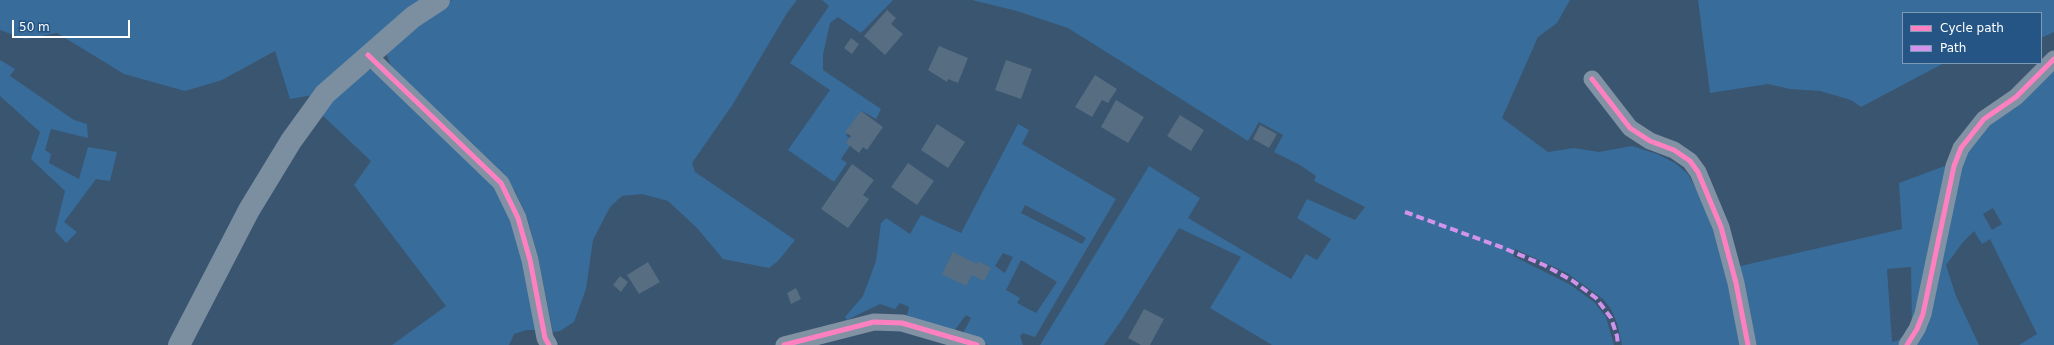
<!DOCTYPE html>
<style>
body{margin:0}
#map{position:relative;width:2054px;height:345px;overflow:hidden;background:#3a556f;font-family:"DejaVu Sans",sans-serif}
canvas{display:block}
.legend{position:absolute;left:1902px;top:12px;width:140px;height:52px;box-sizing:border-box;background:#245585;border:1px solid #7c99b6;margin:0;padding:5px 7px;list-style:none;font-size:12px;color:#fff}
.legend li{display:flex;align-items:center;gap:8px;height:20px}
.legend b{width:20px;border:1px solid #7c99b6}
.scale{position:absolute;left:12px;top:20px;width:118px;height:18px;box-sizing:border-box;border:2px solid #fff;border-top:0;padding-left:5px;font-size:12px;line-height:14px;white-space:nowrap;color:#fff;-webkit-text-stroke:3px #245585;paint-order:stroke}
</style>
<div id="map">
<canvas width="2054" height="345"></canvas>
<ul class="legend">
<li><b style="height:5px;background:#ff80c0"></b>Cycle path</li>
<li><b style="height:5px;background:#d193ec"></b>Path</li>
</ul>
<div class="scale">50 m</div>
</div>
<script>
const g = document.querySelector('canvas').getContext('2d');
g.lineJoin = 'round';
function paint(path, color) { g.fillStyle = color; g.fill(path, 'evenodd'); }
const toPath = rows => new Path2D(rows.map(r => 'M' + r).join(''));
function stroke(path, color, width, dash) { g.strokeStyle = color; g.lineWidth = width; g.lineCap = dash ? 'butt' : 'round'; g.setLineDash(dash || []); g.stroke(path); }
paint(toPath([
 [0,0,424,0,319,94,290,99,275,51,222,80,185,91,124,74,57,33,25,39,0,30],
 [452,0,797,0,787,13,733,104,692,163,695,172,795,240,778,261,769,268,723,259,697,228,668,201,642,194,622,196,610,207,593,240,586,289,574,322,560,331,553,332,539,262,528,220,515,191,502,175,400,75,390,64,386,52,419,21],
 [822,0,893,0,861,33,838,17,830,23,823,55,823,70,881,109,876,119,862,111,846,136,854,140,841,159,847,163,834,182,788,150,830,90,790,63,829,6],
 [972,0,1570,0,1557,23,1538,37,1502,118,1548,152,1574,148,1599,152,1632,146,1657,154,1675,163,1688,174,1704,204,1722,257,1741,345,1622,345,1617,323,1611,309,1603,299,1567,273,1515,249,1513,256,1571,285,1594,302,1606,317,1614,345,1272,345,1210,308,1241,257,1179,228,1123,318,1104,345,1040,345,1149,166,1200,198,1188,218,1291,279,1306,254,1317,260,1331,239,1297,218,1307,199,1355,220,1365,207,1314,181,1316,176,1300,165,1274,152,1283,135,1259,122,1248,141,1068,28,1017,11],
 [1698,0,2054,0,2054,32,2041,38,2041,13,1903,13,1903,63,1944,63,1861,107,1851,100,1820,91,1790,89,1768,84,1710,93],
 [0,60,15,69,10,76,74,120,87,124,88,138,51,129,45,150,51,154,49,163,79,179,88,147,117,152,110,181,96,179,64,222,77,232,66,243,55,231,65,191,31,159,40,132,0,96],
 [2054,69,2054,345,2019,345,2037,334,1990,239,1982,244,1974,231,1963,242,1946,265,1956,296,1979,345,1913,345,1965,152,1973,138],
 [1993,208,2002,224,1992,230,1983,214],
 [363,70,372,70,498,189,518,227,537,330,526,330,514,334,509,345,392,345,446,306,354,185,371,161,322,115,341,89],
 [1018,124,1029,130,1022,144,1116,199,1035,337,1023,333,1020,336,1023,345,988,345,963,333,971,318,966,315,954,331,914,319,907,315,909,307,900,303,895,309,880,304,847,320,845,317,863,296,876,261,881,223,886,218,910,234,921,215,961,233],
 [1025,205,1069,228,1086,238,1082,244,1021,213],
 [1003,253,1013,257,1005,273,995,266],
 [1021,260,1057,282,1036,313,1017,303,1020,298,1006,290],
 [1950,164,1919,314,1906,338,1898,345,1752,345,1736,267,1902,229,1899,183],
 [1911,267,1912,325,1907,333,1897,341,1892,342,1887,269]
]), '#386c9b');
paint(toPath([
 [887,10,896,18,891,24,903,34,885,55,864,36],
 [851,38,859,44,852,54,844,48],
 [939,46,968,58,958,83,948,79,947,82,928,70],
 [1006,60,1032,69,1021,99,995,90],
 [1095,75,1117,89,1108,103,1102,100,1092,117,1075,107],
 [1116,100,1144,117,1128,143,1101,127],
 [861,111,883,127,867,150,863,147,859,153,846,143,851,136,845,132],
 [1180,115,1204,130,1191,151,1167,136],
 [937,124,965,142,948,168,921,150],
 [1260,125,1277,134,1269,148,1253,139],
 [908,163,934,181,917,205,891,187],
 [852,164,874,180,863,195,869,199,848,228,821,209],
 [953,252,977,264,978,261,991,268,984,281,972,275,966,286,942,274],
 [648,262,660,282,639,294,627,275],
 [620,276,628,282,621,292,613,285],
 [796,288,801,299,791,304,787,293],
 [1144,309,1164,319,1150,345,1141,345,1128,338]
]), '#576d81');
stroke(toPath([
 [368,55,501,183,518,218,530,260,545,338,549,345],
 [1592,79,1630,128,1650,141,1674,150,1690,161,1698,172,1721,227,1736,283,1748,345],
 [784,345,874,322,902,323,977,345],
 [1907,345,1917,329,1923,314,1954,166,1961,148,1984,119,2016,97,2054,59]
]), '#8192a5', 17);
stroke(toPath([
 [179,345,249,210,291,141,325,94,413,17,439,0]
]), '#7b8fa1', 22);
stroke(toPath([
 [1405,212,1501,247,1544,265,1573,281,1596,298,1611,318,1617,336,1618,345]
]), '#d193ec', 4, [8, 4]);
stroke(toPath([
 [368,55,501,183,518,218,530,260,545,338,549,345],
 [1592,79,1630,128,1650,141,1674,150,1690,161,1698,172,1721,227,1736,283,1748,345],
 [784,345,874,322,902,323,977,345],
 [1907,345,1917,329,1923,314,1954,166,1961,148,1984,119,2016,97,2054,59]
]), '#ff80c0', 5);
</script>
